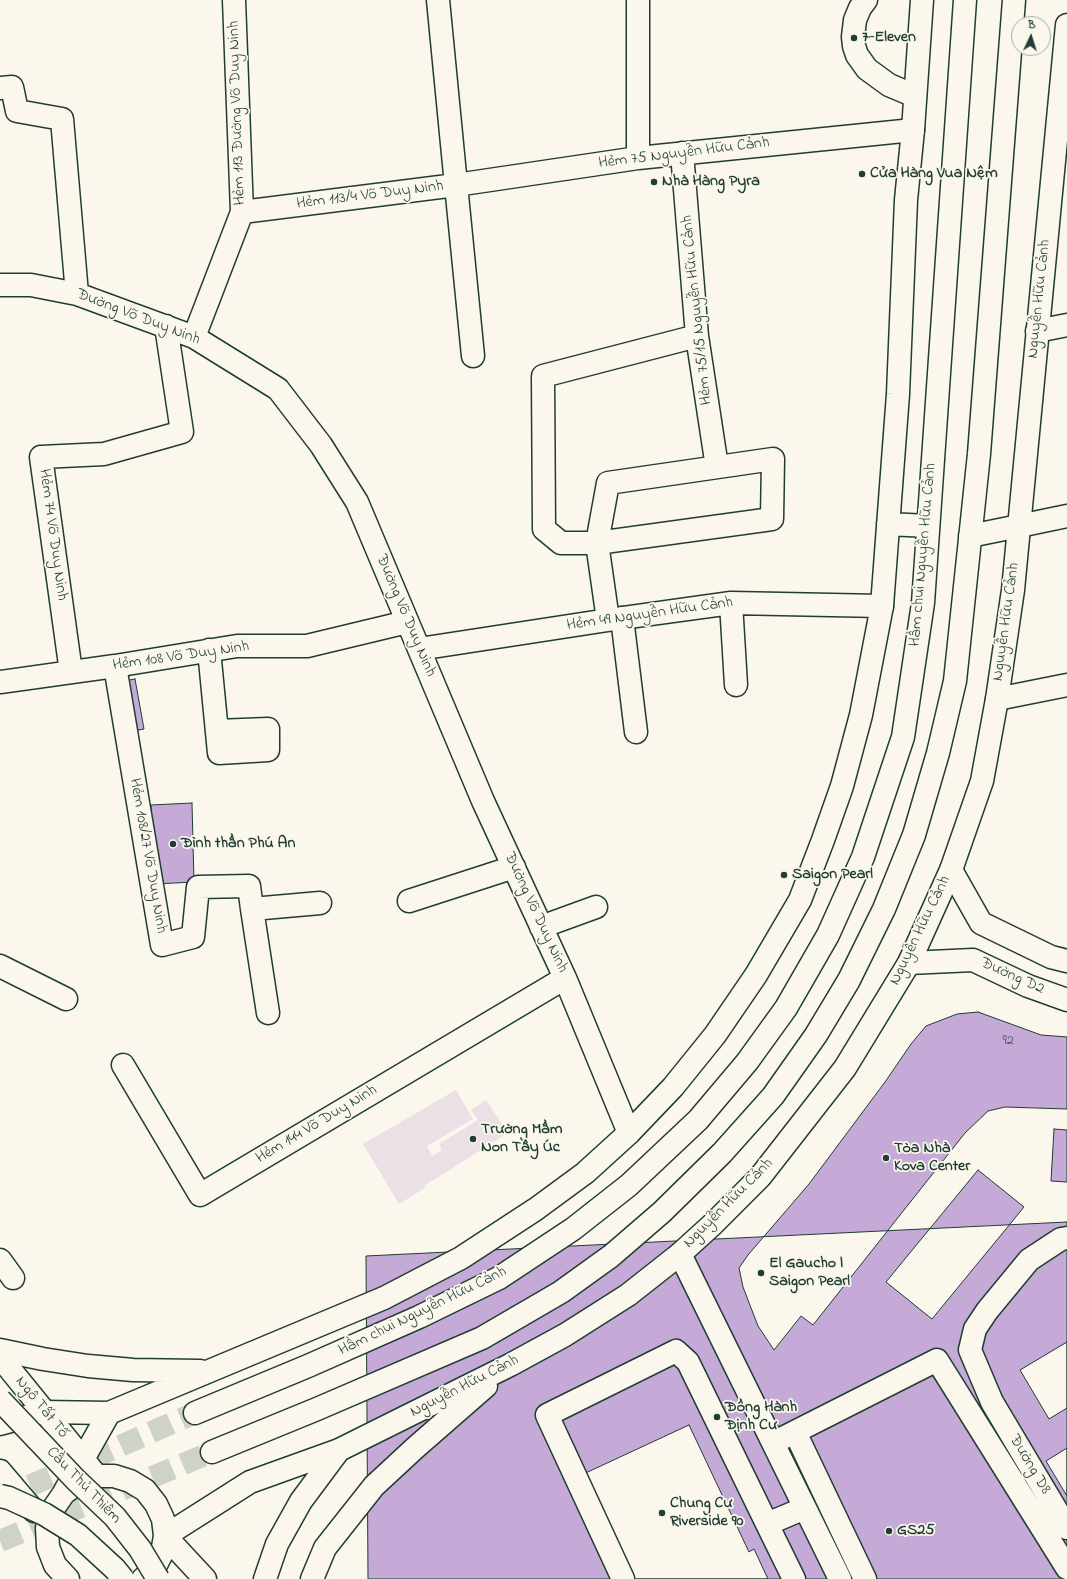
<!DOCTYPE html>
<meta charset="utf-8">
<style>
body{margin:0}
#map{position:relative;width:1067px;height:1579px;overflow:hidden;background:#fbf7ec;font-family:"Indie Flower",sans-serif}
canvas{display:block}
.north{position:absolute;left:1011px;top:16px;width:40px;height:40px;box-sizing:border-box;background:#fbf7ec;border:1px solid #a3ada2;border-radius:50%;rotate:4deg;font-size:11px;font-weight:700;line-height:16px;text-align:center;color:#1f3d34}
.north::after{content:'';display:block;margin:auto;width:14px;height:18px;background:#1f3d34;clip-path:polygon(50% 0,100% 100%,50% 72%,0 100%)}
</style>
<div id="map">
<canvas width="1067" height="1579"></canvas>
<div class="north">B</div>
</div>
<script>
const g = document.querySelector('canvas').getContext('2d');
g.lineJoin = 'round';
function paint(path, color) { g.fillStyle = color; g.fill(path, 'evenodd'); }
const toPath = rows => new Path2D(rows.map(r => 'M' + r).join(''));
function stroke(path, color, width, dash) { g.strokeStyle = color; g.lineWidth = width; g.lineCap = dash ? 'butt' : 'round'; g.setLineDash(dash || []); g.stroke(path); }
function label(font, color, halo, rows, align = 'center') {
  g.font = font + ' "Indie Flower",sans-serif'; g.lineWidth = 3.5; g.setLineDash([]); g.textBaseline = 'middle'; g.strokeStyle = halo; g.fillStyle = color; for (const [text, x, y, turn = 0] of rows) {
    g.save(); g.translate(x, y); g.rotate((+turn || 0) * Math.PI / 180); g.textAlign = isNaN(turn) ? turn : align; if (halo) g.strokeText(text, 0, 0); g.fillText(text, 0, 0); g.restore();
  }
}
paint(toPath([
 [456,1090,473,1119,427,1146,432,1156,442,1150,439,1144,478,1120,471,1110,486,1100,508,1133,424,1186,425,1188,399,1204,363,1144]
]), '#ebe0e6');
const building = toPath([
 [135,679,144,729,128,732,119,682,135,679],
 [192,803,194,882,155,884,151,805,192,803],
 [978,1012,1041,1035,1067,1037,1067,1109,1005,1107,988,1111,965,1133,813,1325,801,1316,774,1350,758,1326,743,1287,739,1268,748,1255,809,1184,885,1082,911,1044,926,1026,957,1014,978,1012],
 [1054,1129,1067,1130,1067,1182,1051,1181,1054,1129],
 [978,1170,1024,1207,932,1319,886,1282,978,1170],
 [1067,1222,1067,1579,368,1579,366,1256,1067,1222],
 [1067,1342,1067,1408,1049,1419,1020,1370,1067,1342],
 [689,1425,749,1552,754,1549,768,1579,633,1579,577,1477,689,1425],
 [1067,1448,1067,1496,1046,1461,1067,1448]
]);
paint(building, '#c5a9d7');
stroke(building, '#1f3d34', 1);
stroke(toPath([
 [0,1499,195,1413],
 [0,1541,212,1452]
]), '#cfd2c7', 22, [22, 11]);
const minor = toPath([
 [866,0,860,8,855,20,853,37,854,46,857,55,867,69,889,85,915,96],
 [0,88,12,87,17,111,62,119,77,294],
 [682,153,697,336,717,467],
 [638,158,638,0],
 [242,212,456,185,438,0],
 [0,285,31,285,77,294,194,337,278,389,321,445,357,502,483,801,565,978,629,1133],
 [1037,331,1067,325],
 [194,337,242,212,234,0],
 [473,356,456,185,638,158,913,130],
 [1019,526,1067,516],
 [731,603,736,685],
 [622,618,636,732],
 [608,620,597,543,608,483,773,459,772,519,597,543,561,543,544,529,543,376,697,336],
 [419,649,608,620,731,603,882,606],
 [209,650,219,753,268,750,268,729,217,731],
 [115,666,162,945,193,937,198,887,249,886,252,909,320,903],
 [71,672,41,457,104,454,182,432,166,326],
 [0,682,115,666,237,646,307,646,407,622],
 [997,699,1067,685],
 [951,870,981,923,1051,957,1067,961],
 [409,901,514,867],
 [252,909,268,1013],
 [541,927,596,907],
 [909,963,973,960,1028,986,1067,1000],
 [0,966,66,999],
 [123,1065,200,1195,565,978],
 [1067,1238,1061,1239,1029,1260,987,1311,975,1329,970,1350,992,1402,1067,1528],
 [680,1254,840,1579],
 [0,1260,13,1278],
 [0,1357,95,1474],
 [795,1432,865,1579],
 [773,1443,937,1360,1067,1568],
 [0,1471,34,1511],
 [623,1579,547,1415,676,1351,688,1362,767,1524],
 [794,1579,767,1524,805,1508]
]);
const major = toPath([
 [888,524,928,526],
 [970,536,1019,526],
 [0,1350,43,1359,88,1366,133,1370,200,1371],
 [195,1413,308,1366,419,1317,499,1278,573,1229,629,1185,698,1120,747,1062,786,1008,828,935,863,857,903,737,923,603,965,0],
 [0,1424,44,1412,109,1413,384,1298,461,1258,536,1209,585,1173,629,1133,673,1087,715,1035,756,975,800,900,823,840,842,786,861,715,882,606,898,394,906,200,913,130,922,0],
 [212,1452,317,1409,482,1338,561,1292,611,1256,662,1212,722,1153,773,1096,816,1035,849,980,884,909,914,835,938,753,955,681,979,454,1014,0],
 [65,1491,109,1413],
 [165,1536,250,1482,339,1450,510,1365,565,1335,628,1295,680,1254,713,1224,760,1177,845,1068,909,963,951,870,982,781,997,699,1013,590,1067,25],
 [165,1536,205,1579],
 [68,1579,55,1565,48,1547,47,1528,53,1509,64,1493,80,1482,97,1476,114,1476,130,1481,145,1490,156,1504,163,1519,165,1536,162,1553,154,1569,143,1579],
 [265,1579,277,1544,301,1501,339,1450],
 [312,1579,325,1548,374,1486,415,1448,486,1386]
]);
stroke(minor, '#1f3d34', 25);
stroke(major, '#1f3d34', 25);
stroke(minor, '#fbf7ec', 22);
stroke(major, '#fbf7ec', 22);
const minorBridge = toPath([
 [0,1400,76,1480,115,1517,140,1549,158,1579]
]);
const majorBridge = toPath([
 [0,1496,9,1498,44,1514,78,1535,115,1569,123,1579]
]);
stroke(minorBridge, '#1f3d34', 25, []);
stroke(majorBridge, '#1f3d34', 25, []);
stroke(minorBridge, '#fbf7ec', 22);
stroke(majorBridge, '#fbf7ec', 22);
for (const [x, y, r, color] of [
 [854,38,4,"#1f3d34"],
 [862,174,4,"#1f3d34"],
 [654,182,4,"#1f3d34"],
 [173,844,4,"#1f3d34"],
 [784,875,4,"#1f3d34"],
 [473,1139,4,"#1f3d34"],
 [886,1158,4,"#1f3d34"],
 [761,1273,4,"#1f3d34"],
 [717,1417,4,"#1f3d34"],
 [662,1513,4,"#1f3d34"],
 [889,1531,4,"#1f3d34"]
]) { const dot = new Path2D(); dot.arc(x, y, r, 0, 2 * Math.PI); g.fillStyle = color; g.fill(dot); stroke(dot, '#fbf7ec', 1.5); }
label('14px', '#48585d', null, [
 ["92",1008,1042]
]);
label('bold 16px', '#1f3d34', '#fbf7ec', [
 ["7-Eleven",862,38],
 ["Cửa Hàng Vua Nệm",870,174],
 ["Nhà Hàng Pyra",662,182],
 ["Đình thần Phú An",181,844],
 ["Saigon Pearl",792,875],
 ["Trường Mầm",481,1130],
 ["Non Tây Úc",481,1148],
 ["Tòa Nhà",894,1149],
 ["Kova Center",894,1167],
 ["El Gaucho |",769,1264],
 ["Saigon Pearl",769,1282],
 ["Đồng Hành",725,1408],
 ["Định Cư",725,1426],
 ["Chung Cư",670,1504],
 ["Riverside 90",670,1522],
 ["GS25",897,1531]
], 'left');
label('16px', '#1f3d34', '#fbf7ec', [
 ["Hẻm 113 Đường Võ Duy Ninh",238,113,-92],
 ["Hẻm 75 Nguyễn Hữu Cảnh",684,154,-7],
 ["Hẻm 113/4 Võ Duy Ninh",370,196,-7],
 ["Nguyễn Hữu Cảnh",1040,299,-84],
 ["Hẻm 75/15 Nguyễn Hữu Cảnh",698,310,-96],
 ["Đường Võ Duy Ninh",138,318,21],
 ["Hẻm 74 Võ Duy Ninh",52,535,82],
 ["Hầm chui Nguyễn Hữu Cảnh",924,555,-85],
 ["Hẻm 49 Nguyễn Hữu Cảnh",650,615,-8],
 ["Đường Võ Duy Ninh",405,616,67],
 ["Nguyễn Hữu Cảnh",1007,622,-82],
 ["Hẻm 108 Võ Duy Ninh",181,657,-8],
 ["Hẻm 108/27 Võ Duy Ninh",147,856,80],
 ["Đường Võ Duy Ninh",535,913,65],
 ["Nguyễn Hữu Cảnh",921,931,-64],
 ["Đường D2",1012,977,24],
 ["Hẻm 144 Võ Duy Ninh",317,1125,-31],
 ["Nguyễn Hữu Cảnh",729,1204,-45],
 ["Hầm chui Nguyễn Hữu Cảnh",423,1312,-26],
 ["Nguyễn Hữu Cảnh",465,1387,-27],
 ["Ngô Tất Tố",41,1408,51],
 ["Đường D8",1029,1465,59],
 ["Cầu Thủ Thiêm",83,1486,46]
]);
</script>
